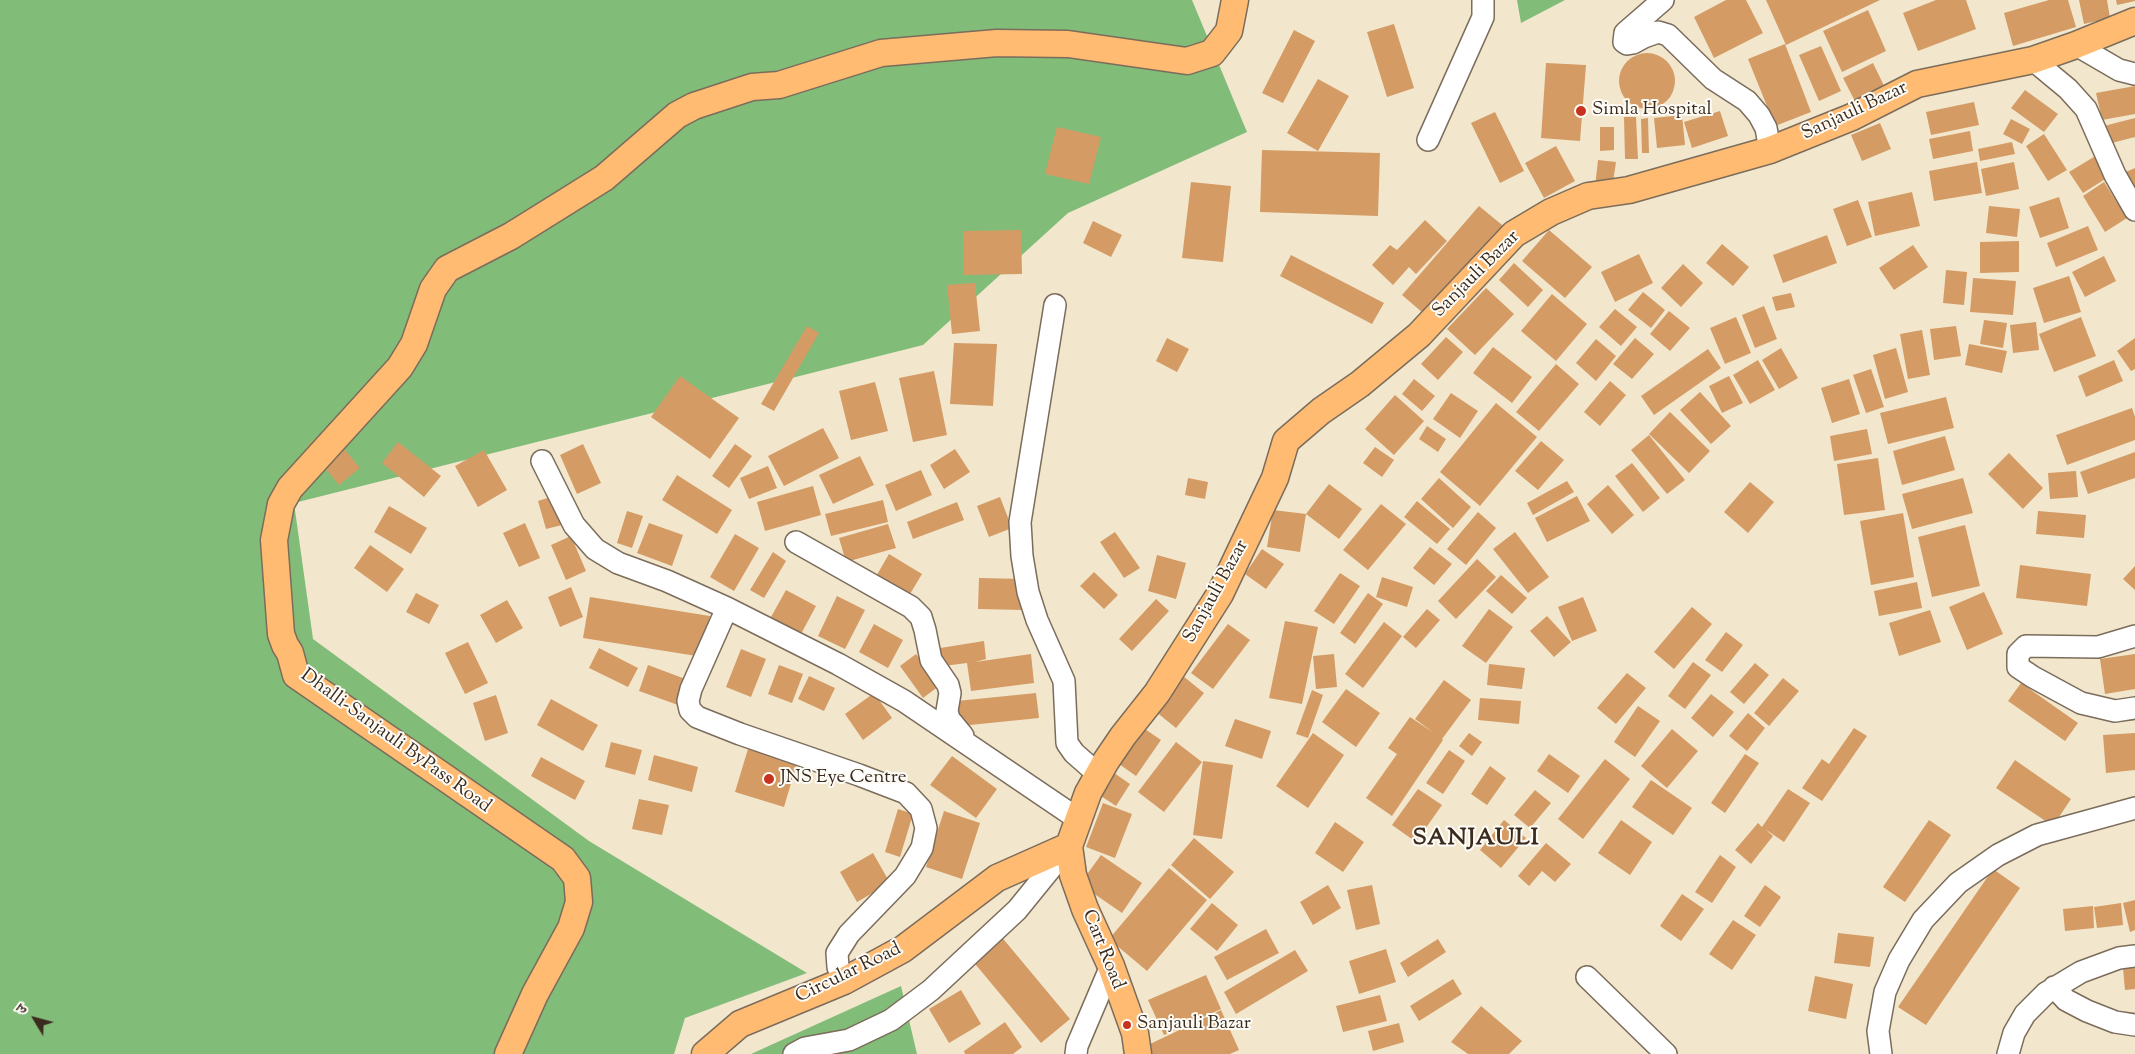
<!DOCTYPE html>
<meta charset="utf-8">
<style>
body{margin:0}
#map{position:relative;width:2135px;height:1054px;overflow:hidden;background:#f2e7cd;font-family:"Sorts Mill Goudy","Noto Serif Devanagari",serif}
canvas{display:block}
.north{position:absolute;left:10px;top:994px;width:50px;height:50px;-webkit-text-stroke:4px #fdfcf7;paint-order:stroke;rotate:307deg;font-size:14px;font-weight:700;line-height:20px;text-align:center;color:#3b2a1e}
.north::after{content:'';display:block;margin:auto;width:18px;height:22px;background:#3b2a1e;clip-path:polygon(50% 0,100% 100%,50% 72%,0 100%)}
</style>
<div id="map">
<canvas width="2135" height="1054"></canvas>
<div class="north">उ</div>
</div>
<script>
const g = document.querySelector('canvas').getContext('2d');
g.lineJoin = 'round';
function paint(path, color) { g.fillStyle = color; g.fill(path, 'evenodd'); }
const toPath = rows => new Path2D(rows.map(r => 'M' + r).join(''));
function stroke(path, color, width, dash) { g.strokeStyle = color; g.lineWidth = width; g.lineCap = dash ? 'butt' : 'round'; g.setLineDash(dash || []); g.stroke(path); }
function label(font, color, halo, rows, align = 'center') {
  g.font = font + ' "Sorts Mill Goudy",serif'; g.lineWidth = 4; g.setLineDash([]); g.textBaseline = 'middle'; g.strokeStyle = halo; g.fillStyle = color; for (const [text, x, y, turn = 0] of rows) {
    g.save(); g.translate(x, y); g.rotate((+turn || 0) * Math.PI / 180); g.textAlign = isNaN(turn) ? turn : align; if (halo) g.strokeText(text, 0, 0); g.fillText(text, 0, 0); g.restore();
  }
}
paint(toPath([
 [0,0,1192,0,1247,132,1068,213,923,345,294,503,313,639,589,841,807,973,685,1018,674,1054,0,1054],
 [1517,0,1565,0,1521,23],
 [901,986,917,1054,751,1054]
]), '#82bc79');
paint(toPath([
 [1726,0,1746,0,1763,33,1714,58,1694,17],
 [1766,0,1880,0,1786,45],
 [1936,0,1966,0,1976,29,1918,51,1903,13],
 [2049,0,2068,0,2076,27,2013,46,2004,13],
 [2079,0,2107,0,2110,18,2084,24],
 [2116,0,2135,0,2135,1,2117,5],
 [1868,10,1886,51,1842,72,1823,31],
 [1394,24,1414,88,1387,97,1367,32],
 [1294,30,1315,41,1283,103,1262,93],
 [1785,44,1811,112,1775,126,1748,59],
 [1821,46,1841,91,1819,101,1799,55],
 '1619 81a28 28 0 1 1 56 0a28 28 0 1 1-56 0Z',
 [1546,63,1586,65,1580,141,1541,138],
 [1873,63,1888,94,1859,109,1843,78],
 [1318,79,1349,96,1318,151,1287,133],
 [2135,86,2135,114,2102,120,2096,93],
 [2025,90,2058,114,2044,132,2011,108],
 [1974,102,1979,125,1931,135,1926,112],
 [1720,111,1728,136,1692,148,1684,122],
 [1495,112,1524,171,1500,183,1471,123],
 [1682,115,1685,145,1657,148,1654,118],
 [1624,117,1636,117,1638,159,1625,159],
 [1648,118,1649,153,1642,153,1641,119],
 [2135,118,2135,137,2108,144,2104,126],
 [2011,119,2030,129,2022,144,2003,134],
 [1880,123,1891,149,1862,161,1851,135],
 [1057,127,1101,137,1089,184,1045,174],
 [1600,127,1614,127,1614,150,1600,151],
 [1970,131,1973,151,1933,159,1929,139],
 [2044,134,2067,170,2048,181,2026,146],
 [2012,142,2015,154,1980,161,1978,149],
 [1556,146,1575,181,1544,198,1525,163],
 [1262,150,1380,153,1378,216,1260,212],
 [2097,155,2110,176,2083,193,2069,172],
 [1598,160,1616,162,1612,189,1595,187],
 [1977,162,1982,193,1934,201,1929,171],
 [2014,162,2019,189,1986,196,1981,169],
 [2135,168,2135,187,2128,190,2121,174],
 [1191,182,1231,186,1223,262,1182,258],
 [2104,182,2127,218,2105,232,2083,196],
 [1912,192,1920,226,1875,236,1868,202],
 [2059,197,2069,228,2040,238,2029,207],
 [1858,200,1872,237,1847,246,1833,209],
 [1479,206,1507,229,1430,319,1402,295],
 [1989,206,2020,209,2017,237,1986,233],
 [1425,220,1447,241,1416,274,1409,267,1393,285,1372,265,1390,245,1397,250],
 [1093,221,1122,235,1111,257,1083,243],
 [2088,226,2098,250,2056,267,2047,243],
 [1021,230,1022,274,964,275,963,231],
 [1549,230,1592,267,1565,298,1522,261],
 [1827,235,1837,263,1783,283,1773,255],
 [2019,241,2019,272,1980,273,1980,242],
 [1722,244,1749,267,1733,286,1706,263],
 [1913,245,1928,267,1894,290,1879,268],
 [1639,254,1653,283,1615,302,1601,272],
 [1291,255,1384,303,1372,324,1280,276],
 [2104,256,2116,281,2085,297,2072,272],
 [1514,263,1543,290,1528,307,1499,280],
 [1683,264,1703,283,1681,307,1661,288],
 [1946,270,1967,272,1964,305,1943,303],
 [2069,276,2081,312,2044,323,2033,288],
 [1973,278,2016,281,2013,315,1970,312],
 [975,283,980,331,952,334,947,285],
 [1486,288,1514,314,1475,355,1447,329],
 [1643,292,1665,310,1651,328,1628,310],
 [1791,293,1795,307,1776,311,1772,297],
 [1552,294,1587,324,1556,361,1521,331],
 [1764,306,1777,339,1755,348,1742,315],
 [1615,309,1637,327,1621,346,1599,327],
 [1669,311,1690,328,1670,351,1650,334],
 [1736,317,1751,353,1725,364,1710,328],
 [2081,317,2096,356,2054,372,2039,334],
 [1984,320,2007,323,2003,348,1980,344],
 [2036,322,2039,350,2013,353,2010,325],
 [807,326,819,333,774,411,761,404],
 [1956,326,1961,356,1934,360,1930,329],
 [1922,330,1930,375,1908,379,1900,334],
 [1446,337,1463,352,1438,380,1421,364],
 [1167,338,1189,349,1177,372,1156,361],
 [1635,338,1654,354,1632,379,1613,364],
 [2135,338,2135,369,2131,371,2117,351],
 [1596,339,1616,356,1596,381,1576,363],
 [954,343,997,344,993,406,950,404],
 [1969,344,2007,351,2002,373,1965,365],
 [1493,347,1532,377,1512,403,1473,373],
 [1781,348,1798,378,1779,389,1762,360],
 [1896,348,1908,392,1885,399,1873,355],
 [1708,349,1721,368,1654,415,1641,396],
 [1758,360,1775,390,1750,404,1733,375],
 [2114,360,2123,381,2086,397,2078,376],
 [1556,364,1579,384,1539,431,1516,412],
 [1871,369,1884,407,1866,413,1853,375],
 [934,371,947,435,913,442,899,378],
 [680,376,739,418,710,459,651,417],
 [1729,376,1743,403,1722,413,1709,386],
 [1414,379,1435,396,1422,411,1402,394],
 [1849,379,1860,414,1832,423,1821,388],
 [1610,381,1626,395,1600,426,1584,412],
 [875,382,888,431,851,440,839,391],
 [1700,392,1731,426,1711,444,1680,410],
 [1451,393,1478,411,1460,438,1433,419],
 [1395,395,1424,421,1394,455,1365,429],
 [1946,397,1954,428,1888,444,1880,413],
 [1496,403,1537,437,1480,506,1440,472],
 [2132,408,2135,417,2135,440,2067,465,2056,435],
 [1670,412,1710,451,1689,473,1649,434],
 [1427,426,1446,439,1438,452,1419,439],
 [327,428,360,468,339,485,307,446],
 [823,428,839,458,784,486,768,456],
 [1867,429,1872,454,1834,461,1830,436],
 [1649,435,1685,480,1667,494,1631,450],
 [1945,436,1955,470,1902,485,1893,451],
 [1541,441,1564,460,1538,490,1515,471],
 [398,442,441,476,424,497,382,463],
 [583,444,601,483,577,494,560,455],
 [735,444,752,456,729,488,712,476],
 [1375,447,1394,460,1382,477,1363,463],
 [955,449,970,472,944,489,930,465],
 [484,450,507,490,478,507,455,466],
 [2135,452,2135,478,2088,494,2080,472],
 [2009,453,2043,488,2023,509,1988,474],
 [860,456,874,485,833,504,819,475],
 [1878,458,1885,510,1844,515,1837,464],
 [1632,463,1660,498,1643,512,1615,476],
 [768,466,777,488,749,499,740,478],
 [921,470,932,495,896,511,885,485],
 [2076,471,2078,497,2050,499,2048,473],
 [677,475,732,510,717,534,662,500],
 [1188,478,1208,482,1205,499,1185,495],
 [1439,478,1471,507,1453,528,1421,499],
 [1963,478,1973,513,1912,529,1902,494],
 [1567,481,1574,492,1533,515,1527,503],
 [1750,482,1774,502,1748,533,1724,512],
 [1329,484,1362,509,1339,539,1306,514],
 [1608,485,1634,515,1612,534,1587,504],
 [813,486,821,515,765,531,757,502],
 [554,496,562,525,546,529,538,501],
 [1577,496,1590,521,1547,542,1535,518],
 [1000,497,1012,528,989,537,977,506],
 [883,500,888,522,831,536,825,514],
 [1417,501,1450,529,1437,544,1404,517],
 [957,502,964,520,913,539,907,522],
 [1381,504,1406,524,1368,570,1343,550],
 [389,506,427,528,411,554,374,532],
 [1273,510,1306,514,1300,552,1267,547],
 [627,511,643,516,632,548,617,543],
 [2038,511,2086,515,2084,538,2036,534],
 [1478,512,1496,528,1466,565,1447,549],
 [1903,513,1914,577,1871,585,1860,521],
 [525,523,540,558,519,567,503,533],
 [649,523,683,535,672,566,637,553],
 [888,524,896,548,846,562,839,538],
 [1965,525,1980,586,1932,597,1918,537],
 [1115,532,1140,568,1124,578,1100,542],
 [1515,532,1549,577,1528,593,1493,549],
 [735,534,759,548,734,591,710,577],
 [571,536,586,571,566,580,551,545],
 [370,545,404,569,387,592,354,568],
 [1430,547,1452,564,1434,585,1413,568],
 [1262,549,1284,564,1266,589,1245,574],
 [773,552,786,561,764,598,750,590],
 [889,554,922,574,907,599,874,580],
 [1157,555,1186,563,1176,599,1148,591],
 [1477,559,1496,577,1456,619,1438,601],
 [2020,565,2091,574,2087,606,2016,598],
 [2135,566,2135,590,2123,579],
 [1094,572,1118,595,1104,609,1080,586],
 [1340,573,1360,586,1334,624,1314,611],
 [1501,575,1527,598,1512,614,1486,591],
 [1382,577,1413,587,1407,607,1376,597],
 [979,578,1024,579,1023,610,978,609],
 [1917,582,1922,608,1879,616,1874,591],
 [571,587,583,617,560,627,548,597],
 [786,590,816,606,801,634,771,617],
 [1984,592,2003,634,1967,650,1949,607],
 [416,593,439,605,429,624,406,612],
 [1368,593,1383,604,1355,644,1340,633],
 [837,596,865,610,845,649,818,636],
 [590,597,710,616,703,657,583,638],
 [1583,597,1597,631,1572,641,1558,607],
 [1156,599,1169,611,1132,651,1119,639],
 [507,600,523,628,496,643,480,615],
 [1692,607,1712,624,1674,669,1654,652],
 [1427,609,1440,620,1416,648,1403,637],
 [1489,609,1513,627,1486,663,1462,646],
 [1930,610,1941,642,1899,656,1889,623],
 [1547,616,1571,642,1554,657,1530,631],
 [1285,621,1318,627,1302,704,1269,698],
 [1384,622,1402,636,1363,688,1345,674],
 [874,624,903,640,888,668,859,652],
 [1228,624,1250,640,1213,689,1191,673],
 [1726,632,1743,645,1722,672,1705,660],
 [984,641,986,659,975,662,1031,654,1034,683,971,691,967,663,936,667,934,649],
 [468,642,488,683,465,694,445,653],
 [599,648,638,668,628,687,589,668],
 [741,649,766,659,751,697,726,687],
 [916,654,939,686,923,698,900,666],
 [1334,654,1337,687,1316,689,1313,656],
 [2135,654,2135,689,2105,694,2100,659],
 [1693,662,1711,675,1685,709,1668,696],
 [1755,663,1769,675,1744,704,1730,692],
 [1489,664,1525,668,1522,689,1487,685],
 [648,665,688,680,678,705,639,691],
 [779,665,803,674,792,703,768,694],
 [1627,673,1646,688,1616,724,1597,708],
 [809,676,835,688,824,711,798,699],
 [1183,676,1204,693,1176,728,1155,711],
 [1783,678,1799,691,1769,726,1754,713],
 [1444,680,1471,700,1442,739,1443,740,1392,816,1366,798,1397,754,1388,748,1410,717,1434,733,1415,719],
 [2021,683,2078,723,2065,741,2008,701],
 [1346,689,1380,713,1356,747,1322,722],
 [1312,690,1323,695,1308,738,1296,734],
 [874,693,892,718,863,740,845,714],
 [1036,693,1039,718,960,726,957,701],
 [1711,694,1734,712,1713,737,1691,718],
 [496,695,508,733,485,741,473,703],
 [1480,698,1521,701,1519,724,1478,720],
 [551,699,598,725,583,751,537,725],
 [1638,706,1660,721,1635,757,1614,742],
 [1748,713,1765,728,1747,751,1729,736],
 [1235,719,1271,731,1262,759,1225,746],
 [1136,723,1161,740,1136,776,1112,759],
 [1854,728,1867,736,1822,801,1802,788,1822,759,1829,764],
 [1672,729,1698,751,1667,788,1641,766],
 [1313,733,1344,755,1308,808,1276,786],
 [1469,733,1482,742,1472,756,1459,746],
 [2135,733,2135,770,2106,773,2103,735],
 [611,742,642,750,635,775,605,767],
 [1176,742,1202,762,1164,812,1138,792],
 [748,749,797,763,784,807,735,792],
 [1449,750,1465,761,1443,794,1426,783],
 [1549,754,1580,776,1568,793,1537,771],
 [1745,754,1759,763,1725,813,1711,803],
 [654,755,698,767,692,792,648,780],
 [952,756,997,789,976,818,930,785],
 [541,757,585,781,575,800,531,776],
 [1605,759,1630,779,1583,839,1558,819],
 [2015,760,2071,799,2053,826,1996,788],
 [1203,761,1233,765,1222,839,1193,835],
 [1490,766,1506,778,1487,805,1471,794],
 [1107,768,1130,784,1116,806,1092,790],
 [1651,780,1692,808,1673,835,1632,807],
 [1418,789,1442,805,1416,842,1392,825],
 [1788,789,1810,803,1784,842,1765,829,1773,836,1751,864,1735,850,1758,823,1762,827],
 [1535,790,1551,803,1530,828,1514,815],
 [639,799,669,805,662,835,632,829],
 [1103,803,1132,814,1115,858,1086,847],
 [898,809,913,814,900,857,885,852],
 [944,811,980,823,962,879,926,867],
 [1504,820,1526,838,1501,868,1480,850],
 [1621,820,1652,842,1630,875,1598,853],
 [1929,820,1951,835,1905,902,1883,887],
 [1335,822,1364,842,1343,872,1315,853],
 [1194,838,1234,872,1210,899,1171,865],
 [1546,843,1571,864,1555,882,1542,871,1529,886,1518,876],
 [873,853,890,883,857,902,840,872],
 [1101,855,1142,883,1122,913,1080,884],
 [1720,855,1736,867,1712,903,1695,892],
 [1169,868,1207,900,1147,971,1109,939],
 [1993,869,2020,888,1926,1025,1898,1007],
 [1328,885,1341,908,1313,925,1300,902],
 [1372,885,1380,924,1356,930,1347,890],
 [1765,885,1781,897,1760,927,1744,916],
 [1682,894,1704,909,1681,941,1660,926],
 [2135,900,2135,930,2130,932,2123,903],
 [1212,903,1238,925,1217,951,1190,929],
 [2121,903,2123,925,2097,928,2094,907],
 [2093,906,2094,928,2065,931,2063,909],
 [1733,920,1756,935,1732,970,1709,954],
 [1266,929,1279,953,1227,980,1214,957],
 [1838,933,1874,937,1870,967,1834,963],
 [1000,935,1070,1019,1041,1043,971,959],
 [1438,939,1446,952,1408,977,1400,963],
 [1386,949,1396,982,1359,994,1349,961],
 [1295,950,1308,971,1236,1014,1224,992],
 [2135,967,2135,989,2125,990,2123,968],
 [1206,975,1221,1009,1164,1035,1148,1000],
 [1815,976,1853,984,1846,1019,1808,1011],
 [1453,979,1462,994,1419,1021,1410,1006],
 [961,990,981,1024,949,1043,929,1009],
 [1380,995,1387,1021,1343,1032,1336,1006],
 [1481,1006,1522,1041,1509,1054,1468,1054,1451,1042],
 [1221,1010,1239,1050,1230,1054,1152,1054,1148,1045],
 [1005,1022,1022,1047,1013,1054,965,1054,964,1051],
 [1399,1023,1404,1042,1373,1051,1368,1031]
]), '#d49b65');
const minor = toPath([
 [1663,0,1625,33,1624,42,1627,44,1633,43,1644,37,1658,32,1668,35,1713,79,1747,101,1759,115,1766,128,1770,150],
 [2076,45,2119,70,2135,74],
 [2033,60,2068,89,2086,109,2115,175,2135,210],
 [1428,140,1483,17,1483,0],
 [1055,305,1020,522,1022,556,1028,592,1037,620,1064,681,1067,743,1074,753,1099,775],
 [542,461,574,525,595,549,618,563,667,581,727,608,838,664,904,701,1078,819],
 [796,542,911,607,921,617,925,630,931,660,948,685,950,693,947,711,949,719,963,736],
 [727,608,691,689,688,701,690,710,697,717,740,734,859,775,906,793,921,809,926,828,922,848,905,876,849,934,837,953,838,967,844,981],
 [2135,636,2098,647,2026,646,2018,654,2018,667,2033,677,2081,703,2115,711,2135,708],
 [1587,977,1666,1054],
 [2054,987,2066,1000,2087,1011,2115,1022,2135,1025],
 [794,1054,805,1048,849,1040,891,1020,931,990,1017,910,1069,846],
 [1076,1054,1077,1046,1111,966],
 [1881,1054,1878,1031,1885,992,1899,960,1923,920,1958,883,1998,855,2037,835,2135,808],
 [2008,1054,2014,1033,2025,1014,2046,993,2081,972,2119,958,2135,956]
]);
const major = toPath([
 [508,1054,535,994,571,928,579,902,577,878,563,859,296,675,290,653,285,645,281,634,274,540,281,504,290,488,400,367,414,344,433,289,447,269,511,236,604,178,677,115,694,106,752,87,779,85,881,53,997,43,1068,44,1187,61,1212,53,1229,31,1235,0],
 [705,1054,740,1024,844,981,903,949,997,878,1069,846],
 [1138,1054,1135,1033,1111,966,1085,909,1073,875,1069,846,1088,793,1106,761,1123,736,1157,693,1220,594,1275,478,1286,441,1321,411,1360,384,1419,335,1514,234,1551,212,1588,196,1629,190,1770,150,1852,117,1917,84,2033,60,2076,45,2135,21]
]);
stroke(minor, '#7b6c5b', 24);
stroke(major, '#7b6c5b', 29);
stroke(minor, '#fff', 21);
stroke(major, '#febb71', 26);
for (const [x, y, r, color] of [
 [1581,111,6,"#c8321e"],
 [769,779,6,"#c8321e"],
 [1127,1025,5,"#c8321e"]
]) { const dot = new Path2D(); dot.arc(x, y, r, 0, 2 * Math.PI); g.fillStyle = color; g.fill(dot); stroke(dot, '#fdfcf7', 2); }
label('19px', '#3b2a1e', '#fdfcf7', [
 ["Simla Hospital",1592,111],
 ["JNS Eye Centre",780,779],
 ["Sanjauli Bazar",1137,1025]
], 'left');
label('19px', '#3b2a1e', '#fdfcf7', [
 ["Sanjauli Bazar",1855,112,-25],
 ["Sanjauli Bazar",1477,275,-45],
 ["Sanjauli Bazar",1217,592,-61],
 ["Dhalli-Sanjauli ByPass Road",395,742,36],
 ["Cart Road",1102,950,68],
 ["Circular Road",849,974,-26]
]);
g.letterSpacing = '1px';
label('bold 24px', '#3b2a1e', '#fdfcf7', [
 ["SANJAULI",1476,840]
]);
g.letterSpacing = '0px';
</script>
